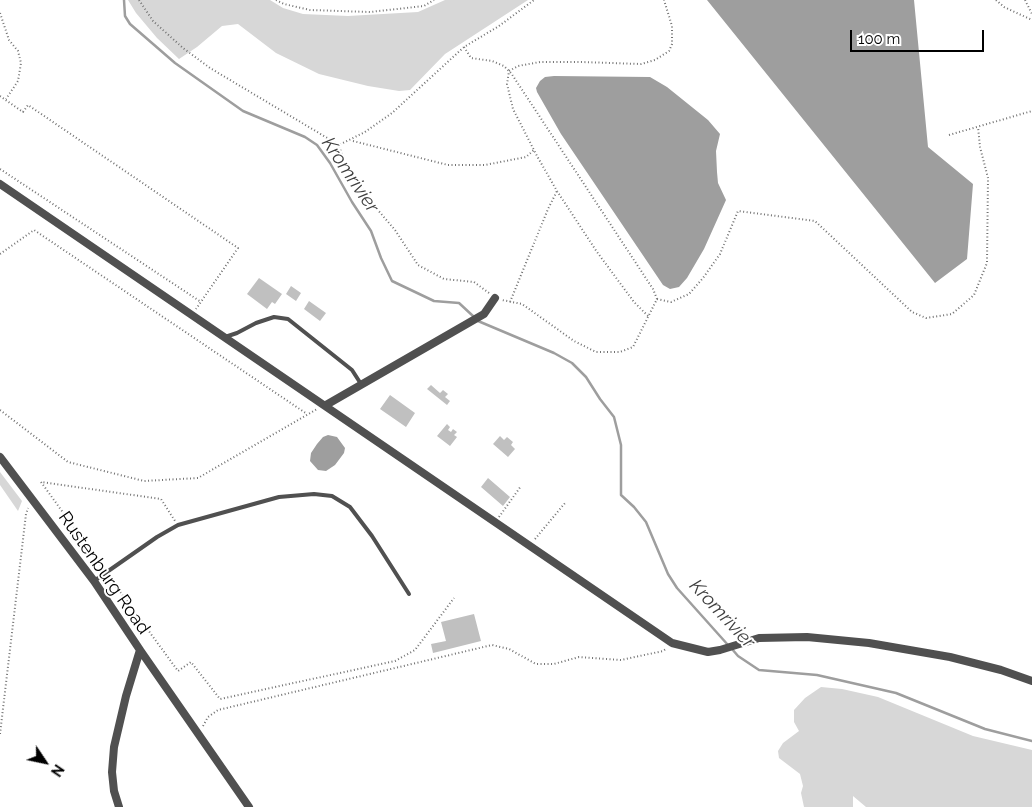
<!DOCTYPE html>
<style>
body{margin:0}
#map{position:relative;width:1032px;height:807px;overflow:hidden;background:#fff;font-family:Raleway,sans-serif}
canvas{display:block}
.north{position:absolute;left:20px;top:737px;width:50px;height:50px;-webkit-text-stroke:4px #fff;paint-order:stroke;rotate:124deg;font-size:14px;font-weight:700;line-height:20px;text-align:center;color:#000}
.north::after{content:'';display:block;margin:auto;width:18px;height:22px;background:#000;clip-path:polygon(50% 0,100% 100%,50% 72%,0 100%)}
.scale{position:absolute;left:850px;top:30px;width:134px;height:22px;box-sizing:border-box;border:2px solid #000;border-top:0;padding-left:6px;font-size:15px;line-height:18px;white-space:nowrap;color:#000;-webkit-text-stroke:4px #fff;paint-order:stroke}
</style>
<div id="map">
<canvas width="1032" height="807"></canvas>
<div class="north">N</div>
<div class="scale">100 m</div>
</div>
<script>
const g = document.querySelector('canvas').getContext('2d');
g.lineJoin = 'round';
function paint(path, color) { g.fillStyle = color; g.fill(path, 'evenodd'); }
const toPath = rows => new Path2D(rows.map(r => 'M' + r).join(''));
function stroke(path, color, width, dash) { g.strokeStyle = color; g.lineWidth = width; g.lineCap = dash ? 'butt' : 'round'; g.setLineDash(dash || []); g.stroke(path); }
function label(font, color, halo, rows, align = 'center') {
  g.font = font + ' Raleway,sans-serif'; g.lineWidth = 4; g.setLineDash([]); g.textBaseline = 'middle'; g.strokeStyle = halo; g.fillStyle = color; for (const [text, x, y, turn = 0] of rows) {
    g.save(); g.translate(x, y); g.rotate((+turn || 0) * Math.PI / 180); g.textAlign = isNaN(turn) ? turn : align; if (halo) g.strokeText(text, 0, 0); g.fillText(text, 0, 0); g.restore();
  }
}
paint(toPath([
 [128,0,270,0,283,8,303,14,348,16,418,12,445,0,528,0,445,54,410,90,399,91,368,86,319,74,276,53,238,24,222,26,197,47,179,59,157,38,136,13],
 [0,472,22,501,18,511,0,485],
 [821,687,842,689,878,697,973,736,1032,750,1032,807,866,807,853,796,853,807,804,807,801,793,803,786,800,774,779,758,778,751,783,743,799,731,794,722,794,710,805,698]
]), '#d7d7d7');
paint(toPath([
 [707,0,914,0,928,147,973,184,967,259,935,283],
 [554,76,650,77,667,87,708,120,720,134,716,151,717,172,718,183,726,200,704,249,687,278,679,287,670,289,663,285,561,134,537,92,536,88,540,81,545,77],
 [328,435,337,437,345,448,344,453,335,465,326,471,318,470,310,461,311,453,317,444,323,437]
]), '#9e9e9e');
stroke(toPath([
 [124,0,125,16,130,24,175,63,243,111,305,137,317,145,330,163,352,202,371,231,381,258,392,281,434,301,459,303,473,316],
 [478,321,554,353,572,363,586,377,600,399,614,417,621,445,621,495,634,507,646,522,668,574,677,588,728,645],
 [732,649,738,656,759,670,817,675,896,693,985,729,1032,741]
]), '#9e9e9e', 2.5);
paint(toPath([
 [259,278,282,294,275,304,272,302,267,309,247,294],
 [291,286,301,293,296,301,286,294],
 [309,301,326,313,320,321,304,309],
 [431,385,440,393,443,390,448,394,445,397,450,401,447,405,427,389],
 [390,395,415,413,406,427,380,409],
 [447,424,450,427,448,430,451,432,453,429,457,432,454,435,457,437,450,446,437,436],
 [500,436,504,440,507,437,513,442,511,445,515,449,508,457,493,444],
 [488,478,510,497,503,506,481,487],
 [474,614,481,641,433,653,431,644,446,641,441,622]
]), '#c0c0c0');
stroke(toPath([
 [139,0,153,21,183,48,210,68,339,145],
 [276,0,284,4,310,10,370,12,424,6,434,0],
 [996,0,1004,7,1032,20],
 [1025,0,1032,14],
 [0,13,9,40,18,51,21,63,18,81,6,99],
 [464,47,471,58,492,61,504,66,511,73,653,289,657,299,633,347,620,352,596,352,574,341,522,304,502,300],
 [0,96,23,112,28,105,238,248,196,309],
 [949,135,1032,111],
 [353,141,448,165,485,165,526,157,534,150],
 [0,169,201,302],
 [0,254,34,230,307,414],
 [489,293,474,282,444,279,418,265,395,230,371,202,352,174,343,159,339,145,365,132,392,113,464,47,499,26,534,0],
 [657,299,671,302,689,294,703,278,720,254,738,211,815,221,912,312,926,318,952,314,974,295,987,263,988,178,980,147,978,127],
 [510,302,548,209,557,191],
 [648,316,634,302,597,252,557,191,537,156,513,109,507,84,509,71,518,66,540,62,581,62,641,64,655,60,669,51,672,44,672,26,664,0],
 [0,410,68,462,144,481,198,478,317,409],
 [499,517,521,486],
 [535,539,565,503],
 [103,568,41,482,161,499,175,521],
 [110,578,178,671,191,662,220,699,395,661,415,650,454,598],
 [203,726,208,717,218,710,492,645,509,649,536,664,554,664,579,657,621,660,663,651,667,648],
 [0,734,26,514,28,508]
]), '#727272', 2, [1, 2.5]);
stroke(toPath([
 [225,337,237,333,256,323,274,317,288,319,352,370,361,384],
 [94,581,157,537,178,525,279,497,314,494,332,496,350,507,372,536,409,594]
]), '#505050', 4);
stroke(toPath([
 [0,184,672,643,708,652,720,650,759,638,807,637,869,643,950,657,1001,670,1032,681],
 [326,405,484,314,495,298],
 [0,457,94,581,140,650,126,696,114,747,112,772,114,791,119,807],
 [140,650,249,807]
]), '#505050', 8);
label('18px', '#000', '#fff', [
 ["Rustenburg Road",104,573,55]
]);
label('italic 19px', '#3f3f3f', '#fff', [
 ["Kromrivier",350,175,56],
 ["Kromrivier",722,614,47]
]);
</script>
